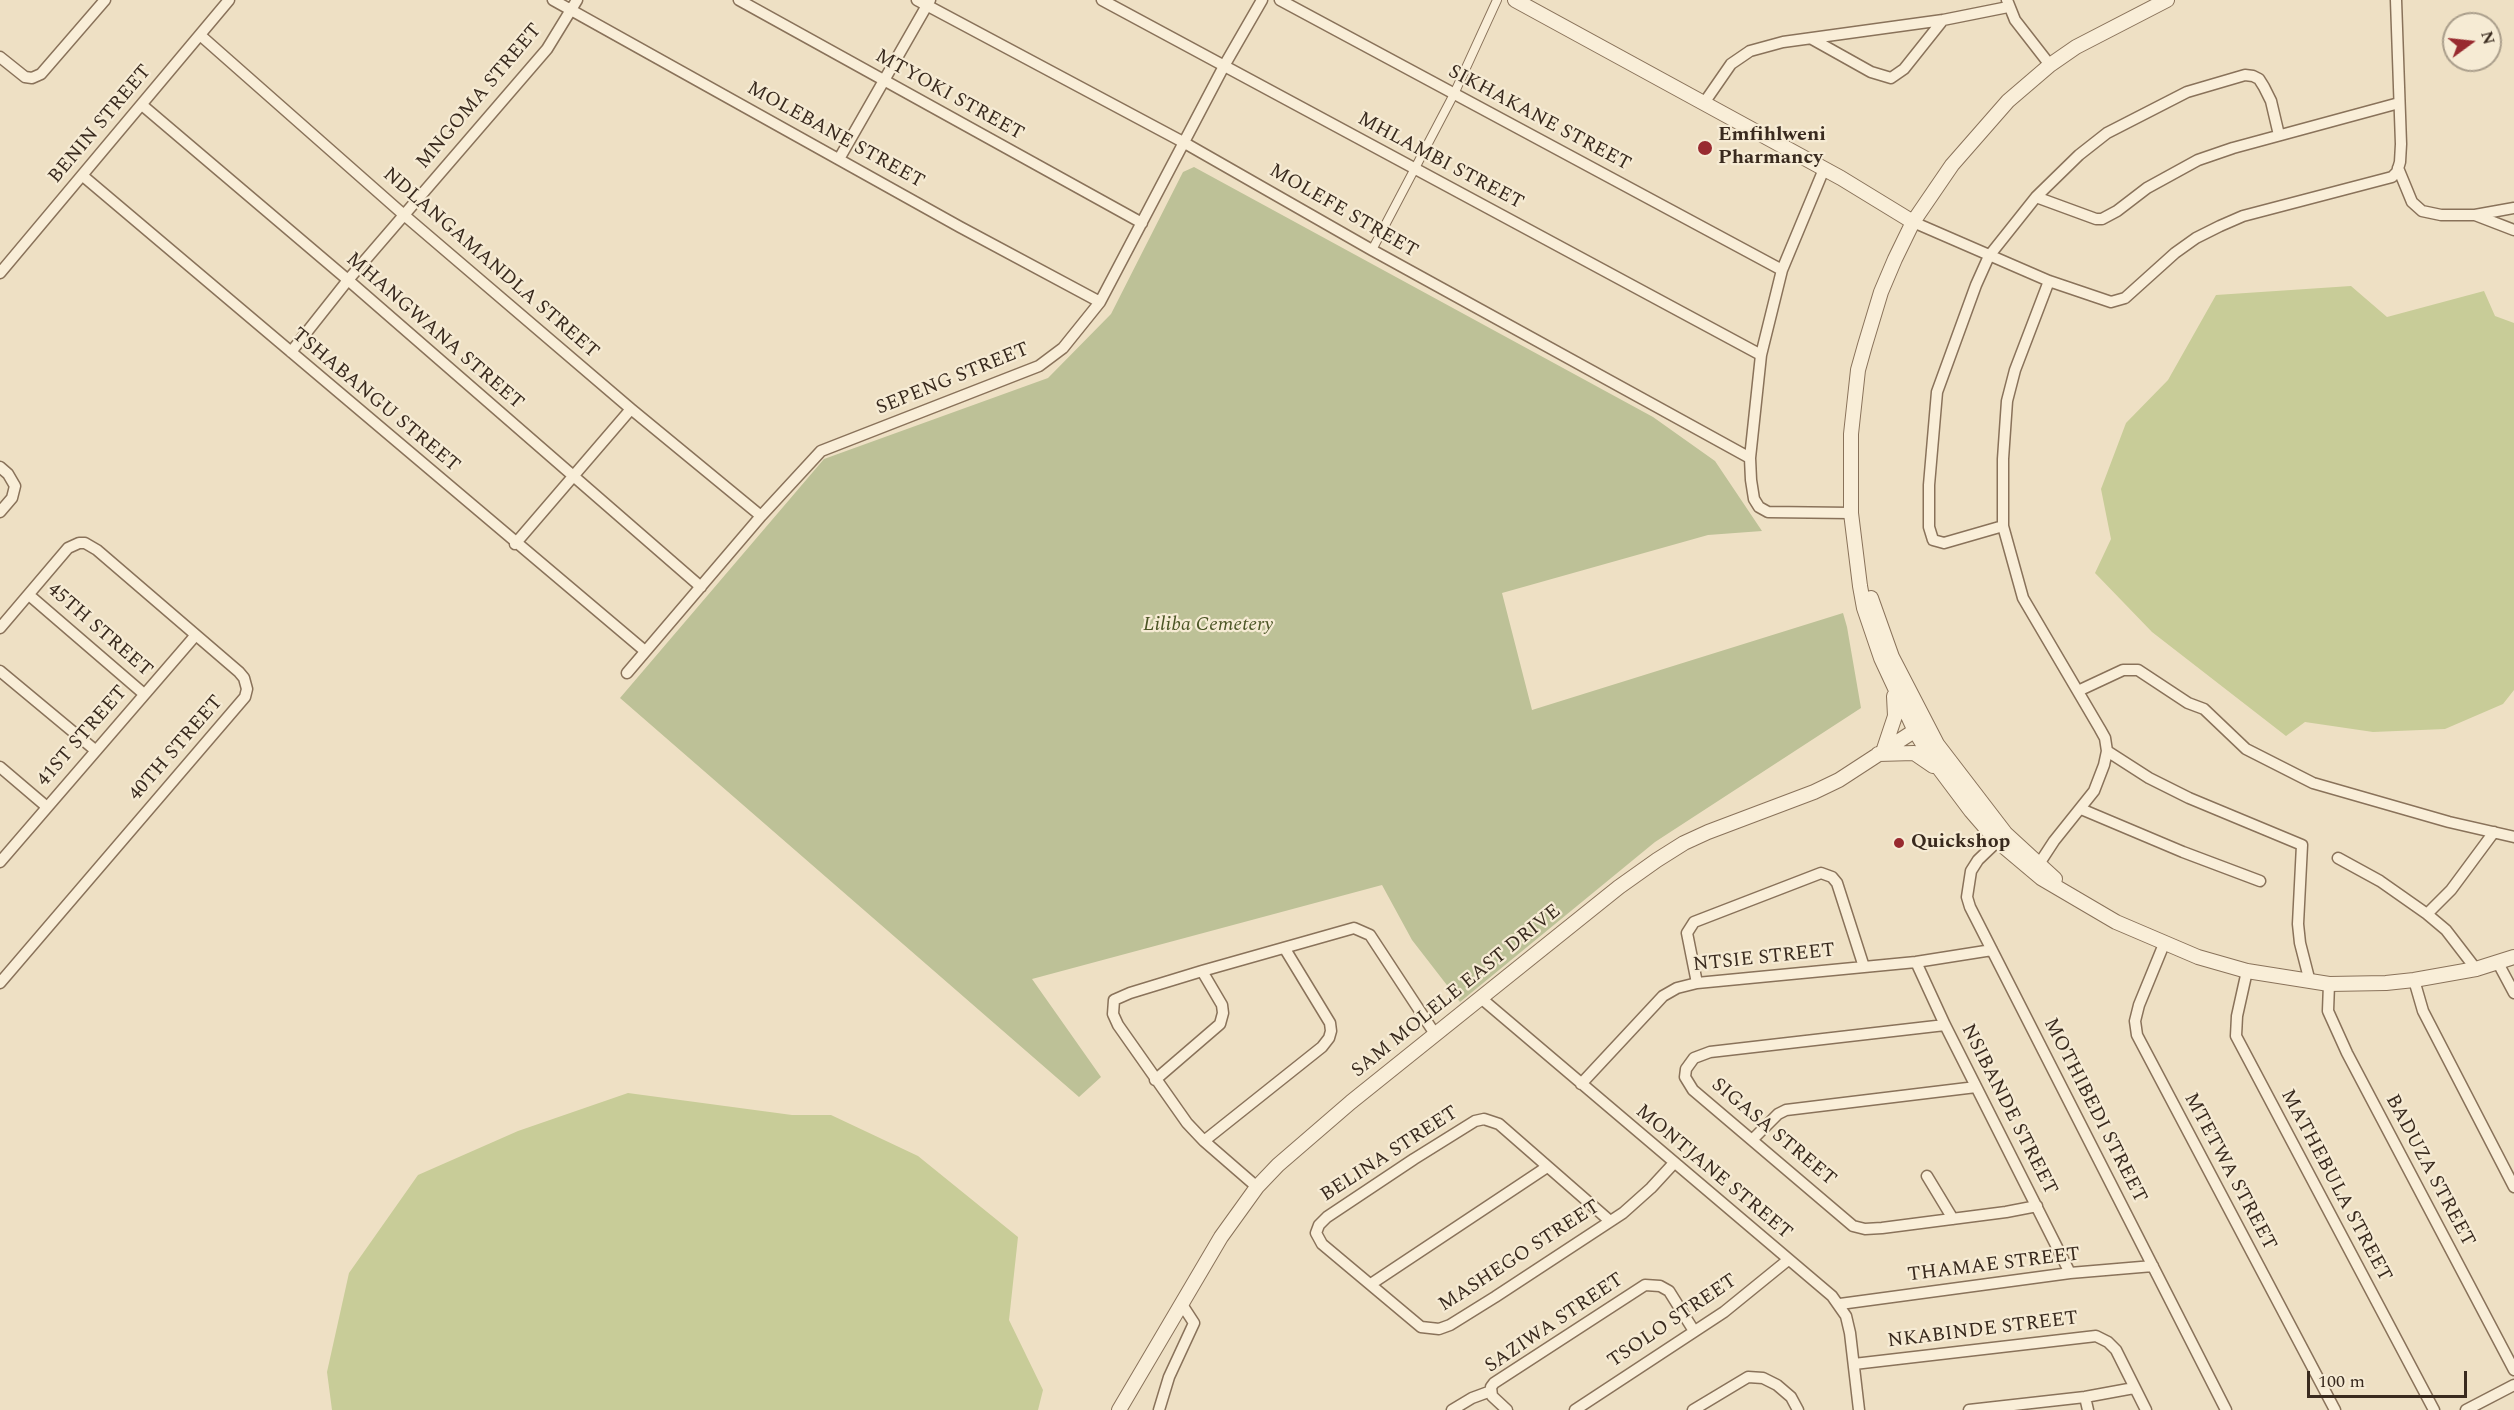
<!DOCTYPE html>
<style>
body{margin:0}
#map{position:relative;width:2514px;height:1410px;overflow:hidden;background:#eee0c4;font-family:Spectral,serif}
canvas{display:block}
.north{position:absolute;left:2442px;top:12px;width:60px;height:60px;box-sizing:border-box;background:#f6ebd4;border:2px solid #aa9e8b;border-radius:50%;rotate:75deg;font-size:16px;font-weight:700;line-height:24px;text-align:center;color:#392a1e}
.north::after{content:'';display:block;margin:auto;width:21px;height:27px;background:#982a2f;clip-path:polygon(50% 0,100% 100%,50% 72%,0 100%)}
.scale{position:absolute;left:2307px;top:1371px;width:160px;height:27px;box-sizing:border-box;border:3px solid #392a1e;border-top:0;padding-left:8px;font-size:18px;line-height:21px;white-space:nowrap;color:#392a1e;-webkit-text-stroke:4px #f6ebd4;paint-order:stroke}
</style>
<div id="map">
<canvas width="2514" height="1410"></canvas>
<div class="north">N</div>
<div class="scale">100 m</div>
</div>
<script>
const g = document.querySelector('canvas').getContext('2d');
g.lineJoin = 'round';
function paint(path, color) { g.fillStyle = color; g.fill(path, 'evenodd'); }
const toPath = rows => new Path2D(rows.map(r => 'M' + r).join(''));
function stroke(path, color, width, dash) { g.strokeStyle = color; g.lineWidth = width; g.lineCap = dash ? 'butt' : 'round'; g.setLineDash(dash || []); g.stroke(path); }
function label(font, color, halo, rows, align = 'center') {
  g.font = font + ' Spectral,serif'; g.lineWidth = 4.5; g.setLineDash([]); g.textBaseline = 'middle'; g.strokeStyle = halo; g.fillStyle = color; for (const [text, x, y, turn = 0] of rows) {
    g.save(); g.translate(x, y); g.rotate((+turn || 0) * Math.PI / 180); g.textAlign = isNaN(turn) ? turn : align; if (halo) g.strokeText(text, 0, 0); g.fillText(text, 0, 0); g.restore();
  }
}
paint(toPath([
 [2351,286,2387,317,2484,291,2495,316,2514,323,2514,690,2503,704,2445,729,2373,732,2305,722,2286,736,2152,632,2095,573,2111,539,2101,489,2126,423,2168,380,2216,295],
 [628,1093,792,1115,831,1115,918,1156,1018,1237,1009,1320,1043,1390,1038,1410,332,1410,327,1372,349,1273,418,1175,518,1131]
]), '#c8cc98');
paint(toPath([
 [1194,167,1653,417,1715,461,1762,531,1708,535,1502,593,1532,710,1843,613,1847,627,1861,708,1655,842,1460,1002,1412,940,1382,885,1032,979,1101,1077,1079,1097,620,698,824,459,1048,378,1111,314,1183,172]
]), '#bdc197');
const pedestrian = toPath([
 [1372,250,1454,94,1497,0]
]);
const minor = toPath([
 [553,0,960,227,1100,302],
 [739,0,1142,223],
 [917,0,1183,142,1372,250,1750,458],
 [1102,0,1761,355],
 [1280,0,1782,270],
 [2007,0,2015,20,2050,65],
 [200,35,404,215,631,409,761,516],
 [1812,39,1871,72,1891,78,1904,69,1943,20],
 [0,57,25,77,32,78,41,74,105,0],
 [1704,103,1731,64,1750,51,1783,42,1943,20,2008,7],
 [142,105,348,280,701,587],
 [839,159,930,0],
 [2398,168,2412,202,2422,211,2441,215,2475,215,2514,230],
 [1824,169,1782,270,1761,355,1750,458,1751,480,1754,499,1759,507,1768,512,1851,513],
 [83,176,645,651],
 [2036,197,2096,219,2102,219,2117,211,2147,188,2198,160,2233,148,2399,103],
 [2475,215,2514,208],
 [1913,222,2049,281,2111,302,2125,298,2175,253,2196,238,2220,226,2243,216,2392,177,2397,172,2400,162,2401,144,2396,0],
 [0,273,229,0],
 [291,352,348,280,547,49,577,0],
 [0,467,8,474,15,486,12,498,0,512],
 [2003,526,1944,543,1933,540,1929,527,1929,485,1937,392,1976,285,1989,256,2036,197,2079,155,2107,133,2187,92,2245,75,2253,76,2259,79,2264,87,2271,101,2279,135],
 [515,544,631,409],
 [29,595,144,694],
 [0,628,68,548,79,543,85,543,97,550,239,672,244,678,247,689,245,697,0,983],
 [0,671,95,750],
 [627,673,761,516,821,451,1039,366,1063,348,1100,302,1224,66,1262,0],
 [2078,691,2123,670,2138,670,2188,703,2204,709,2246,749,2313,783,2449,822,2514,837],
 [2107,751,2149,778,2189,798,2302,845,2298,924,2300,943,2310,982],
 [0,767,47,807],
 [2081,809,2183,852,2260,881],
 [2002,837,1978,860,1971,871,1967,897,1970,907,2226,1410],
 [2338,858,2380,881,2427,914,2446,930,2476,969],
 [0,862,195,636],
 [2039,864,2054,841,2094,791,2104,765,2107,751,2105,738,2100,729,2023,598,2003,526,2003,459,2007,401,2015,370,2049,281],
 [2427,914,2451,890,2494,832],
 [2164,944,2139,1005,2135,1021,2137,1035,2335,1410],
 [1916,962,1945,1025,2070,1273],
 [2498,963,2514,993],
 [2247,971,2237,1016,2236,1036,2434,1410],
 [2414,980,2423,1011,2514,1187],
 [1697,983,1687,933,1694,922,1821,873,1832,877,1837,883,1864,967],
 [2329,984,2328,1011,2347,1053,2514,1370],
 [1482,999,1832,1296,1846,1316,1850,1333,1859,1410],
 [1945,1025,1710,1052,1694,1058,1686,1069,1685,1077,1693,1090,1853,1226,1865,1229,1882,1228,2006,1212,2037,1206],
 [1155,1080,1220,1024,1223,1013,1222,1005,1202,971],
 [1581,1084,1663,996,1677,988,1697,983,1916,962,1992,950],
 [1753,1139,1778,1114,1786,1110,1976,1087],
 [1204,1141,1322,1047,1329,1038,1331,1031,1330,1023,1285,949],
 [1927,1176,1953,1219],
 [1257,1187,1204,1141,1187,1123,1118,1025,1113,1014,1114,1000,1130,993,1202,971,1354,928,1370,935,1435,1034],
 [1610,1221,1499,1124,1484,1119,1475,1121,1414,1159,1327,1217,1319,1225,1316,1233,1322,1244,1421,1327,1439,1329,1450,1325,1495,1297,1623,1213,1651,1188,1674,1163],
 [1371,1284,1547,1167],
 [1840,1304,2070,1273,2153,1266],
 [1854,1364,2096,1336,2108,1342,2116,1350,2146,1410],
 [2085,1397,2088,1410],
 [1159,1410,1169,1377,1194,1323,1181,1303],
 [1452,1410,1472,1398,1491,1391],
 [1507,1410,1492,1396,1491,1387,1494,1383,1645,1285,1660,1286,1669,1291,1694,1331],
 [1575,1410,1724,1312,1788,1260],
 [1693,1410,1748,1377,1763,1378,1777,1385,1791,1397,1798,1410],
 [1969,1410,2085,1397,2134,1388],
 [2466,1410,2514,1385]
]);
const tertiary = toPath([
 [1515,0,1841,178,1913,222],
 [2167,0,2076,47,2050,65,2008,101,1952,165,1913,222,1895,259,1881,292,1865,345,1858,370,1851,434,1851,513,1860,586,1864,608,1881,658,1915,731,1932,759,1971,811,1997,841,2041,878,2116,922,2198,957,2247,971,2329,984,2386,983,2414,980,2476,969,2514,957],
 [1871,598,1892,657,1937,744,2006,834,2055,879],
 [1884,749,1895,716,1894,696],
 [1878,754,1914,753,1933,766],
 [1119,1410,1221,1237,1257,1187,1278,1165,1351,1102,1619,887,1657,860,1684,843,1708,832,1814,792,1839,780,1925,724]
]);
stroke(pedestrian, '#89725a', 10);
stroke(minor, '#89725a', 13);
stroke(tertiary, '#89725a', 16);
stroke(pedestrian, '#f9eed8', 8);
stroke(minor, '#f9eed8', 10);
stroke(tertiary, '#f9eed8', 14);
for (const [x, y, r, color] of [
 [1705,148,8,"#982a2f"],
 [1899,843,6,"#982a2f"]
]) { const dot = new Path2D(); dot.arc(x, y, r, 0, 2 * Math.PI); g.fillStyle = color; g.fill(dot); stroke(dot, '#f6ebd4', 2); }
label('20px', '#392a1e', '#f6ebd4', [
 ["MTYOKI STREET",949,96,29],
 ["MNGOMA STREET",480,97,-50],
 ["SIKHAKANE STREET",1539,119,28],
 ["BENIN STREET",101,125,-50],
 ["MOLEBANE STREET",835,136,29],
 ["MHLAMBI STREET",1440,162,28],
 ["MOLEFE STREET",1343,212,30],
 ["NDLANGAMANDLA STREET",490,264,41],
 ["MHANGWANA STREET",434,332,41],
 ["SEPENG STREET",953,380,-22],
 ["TSHABANGU STREET",375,401,40],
 ["45TH STREET",99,631,41],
 ["41ST STREET",83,737,-49],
 ["40TH STREET",177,749,-49],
 ["NTSIE STREET",1764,959,-6],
 ["SAM MOLELE EAST DRIVE",1457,992,-39],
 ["NSIBANDE STREET",2008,1110,63],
 ["MOTHIBEDI STREET",2094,1111,63],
 ["SIGASA STREET",1773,1133,40],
 ["BELINA STREET",1390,1155,-33],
 ["BADUZA STREET",2429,1171,62],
 ["MTETWA STREET",2229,1172,62],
 ["MONTJANE STREET",1713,1173,40],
 ["MATHEBULA STREET",2335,1186,62],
 ["MASHEGO STREET",1520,1257,-33],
 ["THAMAE STREET",1994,1266,-7],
 ["TSOLO STREET",1673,1322,-34],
 ["SAZIWA STREET",1555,1324,-34],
 ["NKABINDE STREET",1983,1331,-7]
]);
label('bold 20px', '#392a1e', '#f6ebd4', [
 ["Emfihlweni",1718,136],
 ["Pharmancy",1718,159],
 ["Quickshop",1911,843]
], 'left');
label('italic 20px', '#4b5525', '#f6ebd4', [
 ["Liliba Cemetery",1208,626]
]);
</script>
